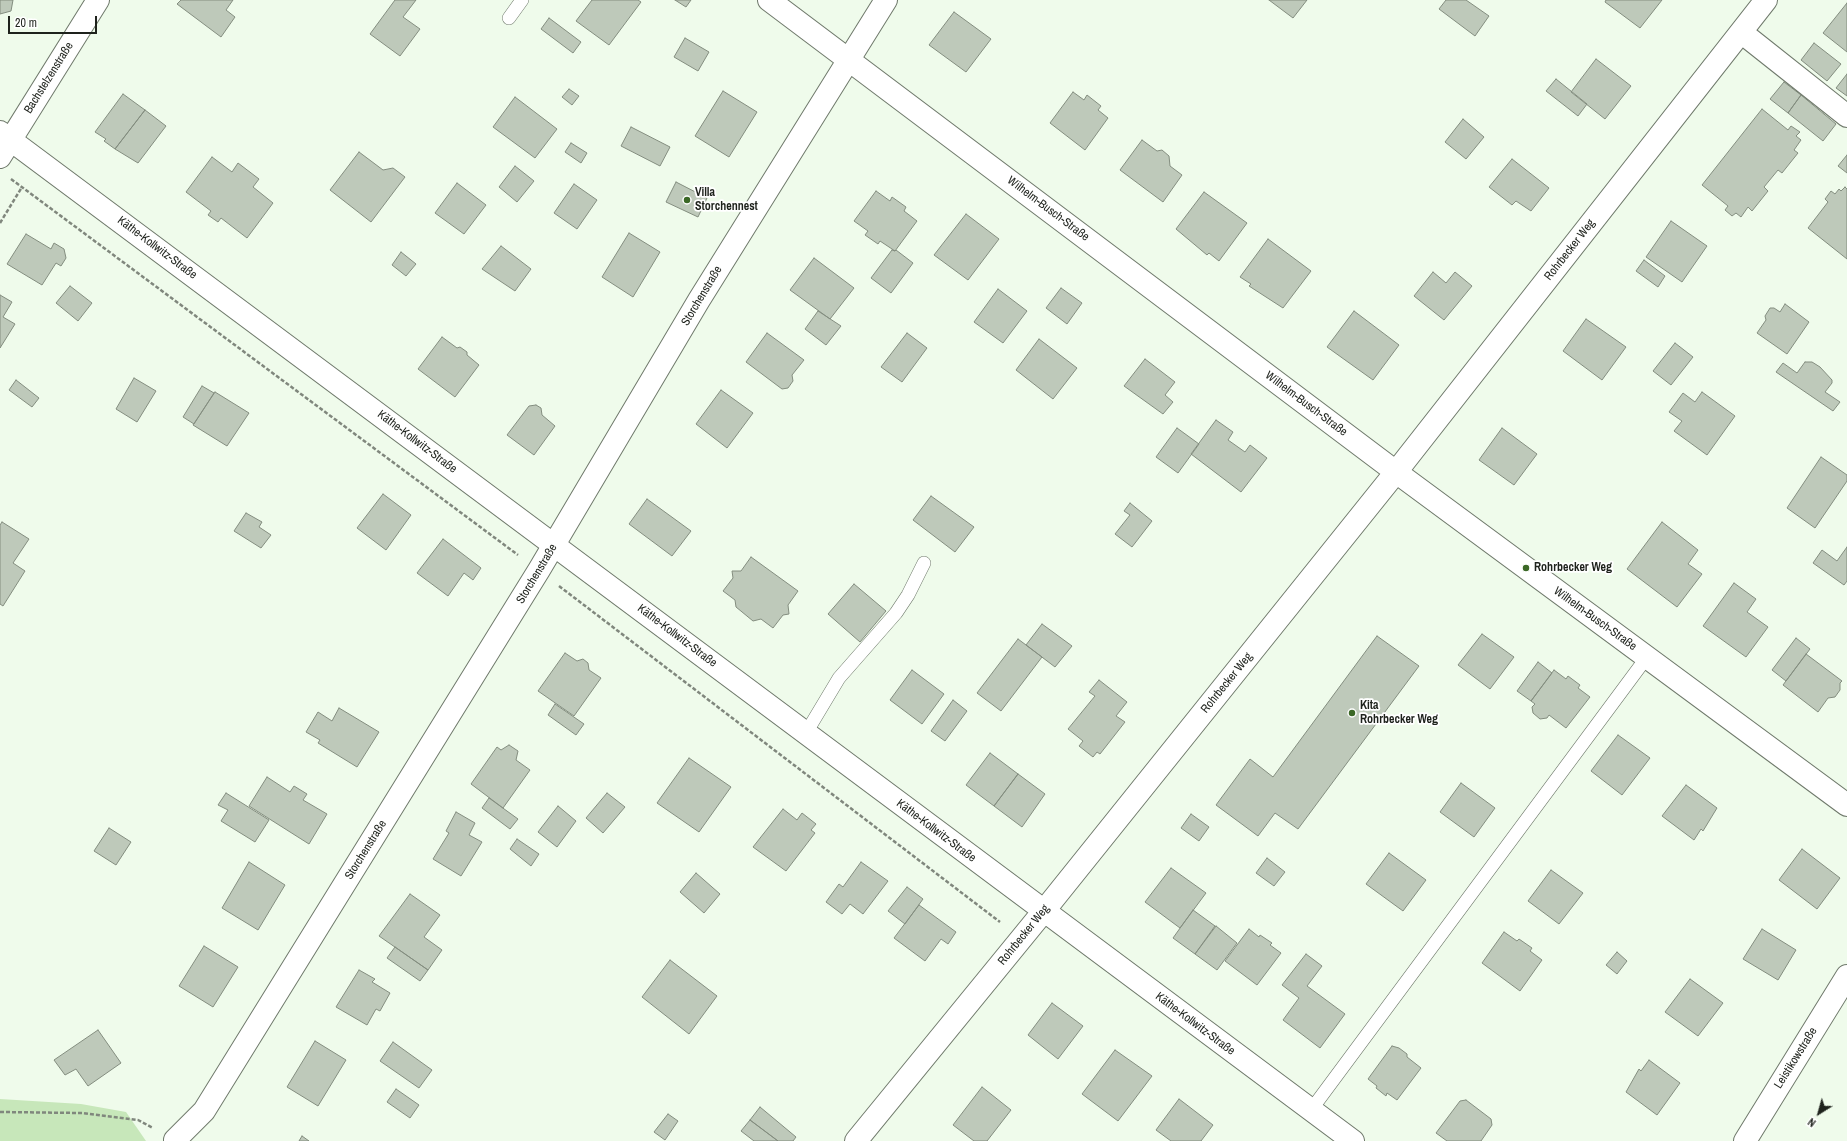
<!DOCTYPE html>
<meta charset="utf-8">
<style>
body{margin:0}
#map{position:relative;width:1847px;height:1141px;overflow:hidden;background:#effbeb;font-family:"Archivo Narrow",sans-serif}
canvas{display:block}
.north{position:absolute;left:1799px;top:1093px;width:40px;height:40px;-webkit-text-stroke:3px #fff;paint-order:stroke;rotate:217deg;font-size:11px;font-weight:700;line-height:16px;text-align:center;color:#1e221c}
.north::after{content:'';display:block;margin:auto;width:14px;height:18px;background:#1e221c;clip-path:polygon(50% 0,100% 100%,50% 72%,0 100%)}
.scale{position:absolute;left:8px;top:16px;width:89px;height:18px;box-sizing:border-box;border:2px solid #1e221c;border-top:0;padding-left:5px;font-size:12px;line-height:14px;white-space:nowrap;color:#1e221c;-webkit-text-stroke:3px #fff;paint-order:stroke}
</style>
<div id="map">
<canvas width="1847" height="1141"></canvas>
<div class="north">N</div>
<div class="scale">20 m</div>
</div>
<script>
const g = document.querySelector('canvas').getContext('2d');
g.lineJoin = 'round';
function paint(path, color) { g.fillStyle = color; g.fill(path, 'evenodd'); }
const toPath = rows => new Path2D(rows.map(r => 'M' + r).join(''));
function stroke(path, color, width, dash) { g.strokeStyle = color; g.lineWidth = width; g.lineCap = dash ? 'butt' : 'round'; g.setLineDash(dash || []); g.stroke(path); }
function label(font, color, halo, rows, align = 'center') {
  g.font = font + ' "Archivo Narrow",sans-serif'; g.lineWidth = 3.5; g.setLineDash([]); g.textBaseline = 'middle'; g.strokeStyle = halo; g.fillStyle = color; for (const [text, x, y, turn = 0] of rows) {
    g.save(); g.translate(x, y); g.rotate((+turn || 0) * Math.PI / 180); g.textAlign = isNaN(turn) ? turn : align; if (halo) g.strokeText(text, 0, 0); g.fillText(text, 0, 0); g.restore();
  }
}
paint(toPath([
 [0,1099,81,1104,126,1112,146,1141,0,1141]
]), '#c7e7ba');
const building = toPath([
 [0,0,13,0,11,11,0,14,0,0],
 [181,0,233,0,226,10,235,17,221,37,177,4,181,0],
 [395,0,416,0,403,17,420,29,400,56,370,34,395,0],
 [592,0,638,0,641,2,609,45,576,21,592,0],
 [675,0,691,0,686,7,675,0],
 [1269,0,1307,0,1293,18,1269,0],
 [1446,0,1466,0,1489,16,1475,36,1439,9,1446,0],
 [1606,0,1662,0,1640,28,1605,2,1606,0],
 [1847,3,1847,52,1823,33,1847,3],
 [954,12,991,39,966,72,929,45,954,12],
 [549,18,581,42,573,53,541,29,549,18],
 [685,38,709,52,698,71,674,57,685,38],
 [1814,43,1841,64,1827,81,1801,60,1814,43],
 [1596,59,1631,86,1605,119,1571,92,1596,59],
 [1847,74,1847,96,1836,88,1847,74],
 [1556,79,1587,104,1578,116,1546,91,1556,79],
 [1784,82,1801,95,1788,113,1770,99,1784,82],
 [569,89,579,96,572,105,562,97,569,89],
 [723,91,757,112,729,157,695,136,723,91],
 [1073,92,1084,100,1087,95,1101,106,1098,110,1108,118,1085,150,1050,123,1073,92],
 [123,94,145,110,115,149,104,141,106,139,95,132,123,94],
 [1801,95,1836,124,1823,141,1788,113,1801,95],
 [515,97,557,129,535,158,493,127,515,97],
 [1762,109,1788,130,1791,126,1800,132,1796,136,1801,140,1794,150,1798,153,1782,173,1778,170,1764,187,1768,191,1752,211,1748,207,1741,217,1736,213,1732,216,1725,210,1728,206,1702,185,1762,109],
 [145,110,166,126,138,163,115,149,145,110],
 [1463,119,1484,137,1466,159,1445,142,1463,119],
 [631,127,670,147,660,166,621,146,631,127],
 [1142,140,1157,151,1162,150,1169,156,1170,166,1182,175,1163,202,1120,170,1142,140],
 [571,143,587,153,581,163,565,152,571,143],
 [359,152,383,170,393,168,405,177,371,222,330,190,359,152],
 [1847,155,1847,173,1838,166,1847,155],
 [212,157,232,172,238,163,259,179,253,187,273,203,247,238,221,218,218,222,208,215,211,211,186,192,212,157],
 [1512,159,1549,188,1531,211,1516,201,1512,205,1489,187,1512,159],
 [515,166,534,181,517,202,499,187,515,166],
 [676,182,707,198,698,217,666,202,676,182],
 [457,183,486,205,464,234,435,213,457,183],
 [574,184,597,200,577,229,554,213,574,184],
 [1845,187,1847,189,1847,259,1808,228,1828,202,1825,199,1831,191,1835,194,1839,189,1841,191,1845,187],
 [876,191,890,201,892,197,906,207,904,211,917,221,895,251,880,241,878,244,865,235,868,231,854,221,876,191],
 [1204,192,1247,223,1219,261,1209,253,1207,255,1176,229,1204,192],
 [966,214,999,239,968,280,934,255,966,214],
 [1671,221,1707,246,1682,282,1646,257,1671,221],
 [629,233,660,252,633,297,602,277,629,233],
 [26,234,51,249,54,243,64,249,66,258,61,266,56,263,42,285,7,264,26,234],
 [1268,239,1311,271,1283,308,1249,286,1251,284,1240,277,1268,239],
 [501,246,531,269,515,291,482,269,501,246],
 [892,250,895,251,896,250,913,263,891,293,871,278,892,250],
 [401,252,416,264,406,276,392,265,401,252],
 [814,258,854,288,830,319,790,290,814,258],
 [1644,260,1665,276,1658,287,1636,271,1644,260],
 [1433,272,1446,283,1455,272,1472,286,1444,320,1414,296,1433,272],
 [70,286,92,303,78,321,56,303,70,286],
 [1061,288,1082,303,1067,324,1046,308,1061,288],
 [998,289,1027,311,1003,343,974,322,998,289],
 [0,295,12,302,3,317,15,324,0,348,0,295],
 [1785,304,1809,322,1787,354,1757,333,1766,320,1765,316,1770,308,1774,308,1780,312,1785,304],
 [818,311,841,326,826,345,805,329,818,311],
 [1354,311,1399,345,1373,380,1327,347,1354,311],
 [1586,319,1626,347,1602,380,1563,351,1586,319],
 [767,333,804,360,792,375,793,381,788,388,782,389,746,362,767,333],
 [907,333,927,348,902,382,881,367,907,333],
 [442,337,457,348,460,347,467,352,467,355,479,365,455,397,418,369,442,337],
 [1039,339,1077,368,1053,399,1016,370,1039,339],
 [1675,343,1693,357,1671,385,1653,371,1675,343],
 [1145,359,1175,382,1165,395,1173,402,1163,414,1124,386,1145,359],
 [1805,362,1812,362,1820,367,1832,380,1832,383,1825,392,1840,402,1833,411,1776,372,1783,363,1797,373,1805,362],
 [134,378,156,391,137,422,116,409,134,378],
 [16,380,39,398,32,407,9,390,16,380],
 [202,386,214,393,194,424,183,417,202,386],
 [721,390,753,413,727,448,696,424,721,390],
 [215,392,249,413,227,446,193,425,215,392],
 [1702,392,1735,416,1707,455,1674,431,1682,421,1669,412,1683,393,1695,402,1702,392],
 [536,405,541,408,542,415,555,426,534,455,507,435,529,406,536,405],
 [1216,420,1233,432,1228,440,1245,452,1250,445,1267,458,1241,492,1191,454,1216,420],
 [1177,428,1199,444,1178,473,1156,457,1177,428],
 [1502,428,1537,454,1514,485,1479,460,1502,428],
 [1821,457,1847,475,1847,481,1815,528,1787,508,1821,457],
 [383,494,411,515,386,550,357,528,383,494],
 [931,496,974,527,955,552,913,520,931,496],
 [647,499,691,531,672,556,629,524,647,499],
 [1130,503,1152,521,1132,547,1115,534,1130,515,1124,511,1130,503],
 [246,513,262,522,259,527,271,535,261,548,234,531,246,513],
 [2,522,29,539,13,563,25,571,3,606,0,604,0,525,2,522],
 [1662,522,1698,550,1688,564,1702,574,1677,607,1627,569,1662,522],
 [443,539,481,568,473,580,464,573,448,596,417,573,443,539],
 [1847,547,1847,581,1844,585,1813,563,1822,550,1837,561,1847,547],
 [751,557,798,591,788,605,789,614,783,615,773,628,761,619,753,621,736,607,735,600,723,591,733,578,732,571,741,571,751,557],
 [1734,583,1756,599,1747,612,1768,627,1746,657,1703,626,1734,583],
 [854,584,886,611,860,642,828,614,854,584],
 [1042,624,1072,646,1055,667,1026,645,1042,624],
 [1482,634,1514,657,1490,689,1458,665,1482,634],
 [1377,636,1419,666,1298,829,1275,813,1258,836,1216,805,1250,759,1273,777,1377,636],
 [1796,638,1810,649,1786,681,1772,670,1796,638],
 [1018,639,1042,657,1001,711,977,693,1018,639],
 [565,653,577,661,583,659,588,663,589,670,601,678,574,716,538,691,565,653],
 [1806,654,1842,681,1840,683,1840,690,1835,697,1828,698,1818,712,1783,685,1806,654],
 [1538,662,1552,673,1531,701,1517,691,1538,662],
 [912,670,944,694,922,724,890,700,912,670],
 [1554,670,1566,679,1568,676,1580,685,1578,688,1590,697,1566,728,1549,715,1547,718,1540,719,1533,713,1532,707,1535,704,1531,701,1554,670],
 [1099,680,1127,702,1116,716,1125,722,1100,754,1097,752,1093,757,1079,746,1083,741,1068,729,1095,696,1089,692,1099,680],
 [953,700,967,711,945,741,931,731,953,700],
 [555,704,584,724,576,735,548,715,555,704],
 [339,708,379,732,357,767,318,743,320,740,306,732,318,712,332,721,339,708],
 [1618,735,1650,758,1622,795,1591,771,1618,735],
 [509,745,518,751,516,760,530,770,503,808,471,784,497,747,501,750,509,745],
 [990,753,1018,774,994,806,966,785,990,753],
 [689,758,731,787,699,832,657,803,689,758],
 [1018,774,1045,794,1022,827,994,806,1018,774],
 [267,777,290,792,294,786,307,794,303,800,327,814,309,844,249,806,267,777],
 [1461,783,1495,808,1474,837,1440,812,1461,783],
 [1686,785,1717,808,1703,831,1701,829,1694,840,1662,816,1686,785],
 [226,793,269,820,255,842,221,821,228,810,218,805,226,793],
 [607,793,625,807,603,833,586,818,607,793],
 [489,798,518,819,510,829,482,808,489,798],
 [558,806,576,821,557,847,538,832,558,806],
 [783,809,797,820,802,813,816,824,811,830,815,833,786,871,753,847,783,809],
 [456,812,475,823,469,835,482,842,461,876,433,859,449,833,446,831,456,812],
 [1191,814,1209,827,1199,841,1181,828,1191,814],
 [109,828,131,842,116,865,94,851,109,828],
 [517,839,539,854,531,866,510,849,517,839],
 [1802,849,1840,878,1817,909,1779,880,1802,849],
 [1389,853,1426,880,1403,911,1366,884,1389,853],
 [1267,858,1285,872,1274,886,1256,873,1267,858],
 [249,862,285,885,258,930,222,908,249,862],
 [861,862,888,881,863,914,850,904,842,914,826,902,839,884,843,887,861,862],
 [1171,868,1206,893,1180,928,1145,902,1171,868],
 [1551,870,1583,893,1559,924,1528,901,1551,870],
 [696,873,720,894,704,913,680,892,696,873],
 [907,887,923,899,905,924,888,911,907,887],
 [410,894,440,915,424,937,442,950,428,970,379,936,410,894],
 [919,905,956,932,948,944,941,939,925,961,894,938,919,905],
 [1193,910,1215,926,1195,954,1173,938,1193,910],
 [1216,926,1237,943,1217,970,1195,954,1216,926],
 [1249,929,1259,937,1260,935,1272,943,1270,945,1281,953,1257,985,1225,961,1249,929],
 [1762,929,1796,950,1778,980,1743,959,1762,929],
 [1504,932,1517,941,1519,939,1532,948,1530,951,1542,960,1520,991,1482,963,1504,932],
 [204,946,238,967,213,1007,179,986,204,946],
 [395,947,428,970,420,981,387,958,395,947],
 [1617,952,1627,961,1617,974,1606,965,1617,952],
 [1306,954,1322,966,1307,986,1345,1014,1320,1048,1283,1020,1299,998,1282,985,1306,954],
 [670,960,717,996,689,1034,642,997,670,960],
 [359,970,375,979,372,982,390,993,380,1011,376,1009,367,1025,336,1007,359,970],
 [1690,979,1723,1003,1698,1036,1665,1012,1690,979],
 [1052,1003,1083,1026,1058,1059,1028,1035,1052,1003],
 [98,1030,121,1063,88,1086,76,1069,65,1075,54,1060,98,1030],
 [315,1041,346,1060,318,1106,287,1087,315,1041],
 [393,1042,432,1070,419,1088,380,1061,393,1042],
 [1392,1046,1399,1048,1407,1054,1407,1057,1421,1068,1397,1100,1387,1093,1386,1096,1376,1088,1377,1086,1368,1079,1392,1046],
 [1115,1050,1152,1076,1118,1121,1082,1094,1115,1050],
 [1649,1060,1680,1083,1657,1115,1626,1092,1639,1069,1641,1071,1649,1060],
 [982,1087,1011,1110,987,1141,974,1141,953,1125,982,1087],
 [396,1089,419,1105,410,1118,387,1102,396,1089],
 [1179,1099,1213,1125,1201,1141,1171,1141,1156,1130,1179,1099],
 [1466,1100,1491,1119,1492,1125,1481,1141,1447,1141,1436,1133,1460,1101,1466,1100],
 [760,1107,796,1137,793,1141,778,1141,750,1120,760,1107],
 [668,1114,678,1121,665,1140,654,1132,668,1114],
 [750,1120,778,1141,754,1141,741,1131,750,1120],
 [302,1136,309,1141,299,1141,302,1136]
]);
paint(building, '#bec9ba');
stroke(building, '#838d7f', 1);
const service = toPath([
 [509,18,522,0],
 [806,733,839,678,896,613,908,595,924,563],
 [1311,1110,1647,657]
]);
const minor = toPath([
 [769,0,1396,472,1847,805],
 [1741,32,1847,116],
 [0,132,1353,1141],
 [0,157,98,0],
 [175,1140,204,1111,539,570,699,300,886,0],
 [856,1141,1043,912,1396,472,1766,0],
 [1745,1141,1847,976]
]);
stroke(service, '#6f796b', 14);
stroke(minor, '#6f796b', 24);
stroke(toPath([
 [11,179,518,555],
 [0,223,22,187],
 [559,586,1000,922],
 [0,1112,82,1113,138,1120,153,1128]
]), '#80877d', 2.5, [4, 2]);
stroke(service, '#fff', 13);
stroke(minor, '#fff', 22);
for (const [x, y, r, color] of [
 [687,200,4,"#3b6826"],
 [1526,568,4,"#3b6826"],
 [1352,713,4,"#3b6826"]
]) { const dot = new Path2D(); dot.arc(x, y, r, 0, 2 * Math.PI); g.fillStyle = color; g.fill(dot); stroke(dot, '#fff', 1.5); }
label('12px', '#1e221c', '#fff', [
 ["Bachstelzenstraße",49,78,-58],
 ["Wilhelm-Busch-Straße",1048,209,37],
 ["Käthe-Kollwitz-Straße",157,248,37],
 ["Rohrbecker Weg",1570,250,-52],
 ["Storchenstraße",702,296,-59],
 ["Wilhelm-Busch-Straße",1306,404,37],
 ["Käthe-Kollwitz-Straße",417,442,37],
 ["Storchenstraße",537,574,-59],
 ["Wilhelm-Busch-Straße",1595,619,36],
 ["Käthe-Kollwitz-Straße",677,636,37],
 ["Rohrbecker Weg",1227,683,-51],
 ["Käthe-Kollwitz-Straße",936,831,37],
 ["Storchenstraße",366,850,-58],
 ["Rohrbecker Weg",1024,935,-51],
 ["Käthe-Kollwitz-Straße",1195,1024,37],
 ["Leistikowstraße",1796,1058,-58]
]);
label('bold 12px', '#1e221c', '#fff', [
 ["Villa",695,193],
 ["Storchennest",695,207],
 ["Rohrbecker Weg",1534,568],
 ["Kita",1360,706],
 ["Rohrbecker Weg",1360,720]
], 'left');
</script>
